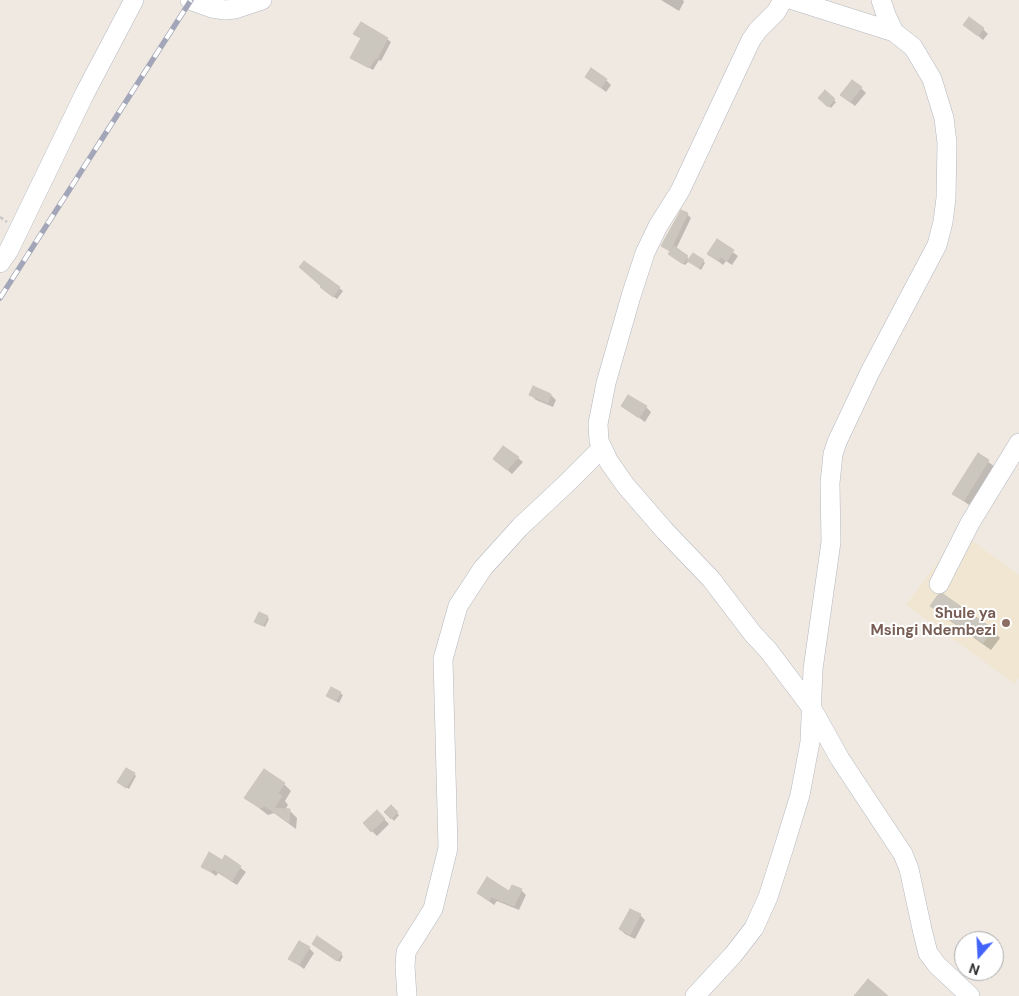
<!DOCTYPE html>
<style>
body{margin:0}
#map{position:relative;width:1019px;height:996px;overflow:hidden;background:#efe9e1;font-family:"DM Sans",sans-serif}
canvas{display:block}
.north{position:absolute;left:954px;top:931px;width:50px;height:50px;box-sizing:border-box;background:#fff;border:1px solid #ababab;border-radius:50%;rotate:199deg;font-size:14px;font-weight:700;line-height:20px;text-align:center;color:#2e2e2e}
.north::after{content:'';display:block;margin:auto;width:18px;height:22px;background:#4264fb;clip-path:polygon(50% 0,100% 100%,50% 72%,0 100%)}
</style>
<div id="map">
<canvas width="1019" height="996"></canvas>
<div class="north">N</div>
</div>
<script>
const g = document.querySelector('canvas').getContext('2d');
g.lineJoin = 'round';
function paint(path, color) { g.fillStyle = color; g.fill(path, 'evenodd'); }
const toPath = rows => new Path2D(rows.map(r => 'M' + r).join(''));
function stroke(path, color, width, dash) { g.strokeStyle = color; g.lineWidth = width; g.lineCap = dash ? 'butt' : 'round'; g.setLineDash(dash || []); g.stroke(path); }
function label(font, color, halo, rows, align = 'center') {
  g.font = font + ' "DM Sans",sans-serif'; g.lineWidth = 4; g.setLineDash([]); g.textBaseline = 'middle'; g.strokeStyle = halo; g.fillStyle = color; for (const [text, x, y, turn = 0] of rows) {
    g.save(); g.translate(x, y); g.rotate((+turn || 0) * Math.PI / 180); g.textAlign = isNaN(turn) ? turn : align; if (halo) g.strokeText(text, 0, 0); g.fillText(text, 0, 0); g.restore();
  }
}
paint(toPath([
 [960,532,1019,575,1019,678,1015,684,906,605]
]), '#f0e6d1');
paint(toPath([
 [661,0,683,0,684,2,679,11],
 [970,29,983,29,988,34,983,40],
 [355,34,387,39,391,42,381,61,379,60,373,70,351,57,362,39],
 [587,77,606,80,611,85,606,92],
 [861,88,866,93,855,106,847,100],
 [825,92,836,102,831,108,820,98],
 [687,214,691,218,676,249,690,260,693,254,703,261,705,263,701,270,689,261,685,265,671,256,671,252,662,246],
 [718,241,738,256,732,265,726,261,723,265,714,258],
 [323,286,339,288,343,291,337,299,325,291],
 [531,395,551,395,556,400,553,407,536,400],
 [623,406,646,407,651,412,645,422],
 [978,455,994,466,969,505,954,494],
 [518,458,523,462,512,474,499,463],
 [932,606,992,630,1000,638,991,650,939,613],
 [267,617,269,619,265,627,255,622],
 [340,693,343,695,339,703,330,698],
 [134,774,136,776,129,789,121,784],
 [284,784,291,791,285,801,288,805,285,810,289,810,297,818,296,829,274,813,268,815,246,798],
 [391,807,399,815,394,821,386,812],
 [377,812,389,824,377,836,364,823],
 [226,857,246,872,237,885,218,873,216,876,202,866,223,861],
 [521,890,526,895,519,910,497,901,494,905,478,893,510,893],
 [631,910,640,915,645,920,635,939,625,934,620,929],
 [317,938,343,956,340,962,315,946],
 [309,948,314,953,304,969,289,958]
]), '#0003');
const building = toPath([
 [969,17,984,28,978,36,963,25,969,17],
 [361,22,388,38,377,59,376,58,369,68,350,58,361,38,353,34,361,22],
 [591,68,607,79,601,88,585,77,591,68],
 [852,80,862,87,850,102,840,95,852,80],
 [825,90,835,99,828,107,818,98,825,90],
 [681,210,688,213,670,251,661,246,681,210],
 [717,239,734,250,727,261,720,257,718,261,707,254,717,239],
 [674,246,688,256,683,264,668,254,674,246],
 [693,253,704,260,699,268,687,261,693,253],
 [304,261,340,287,333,297,320,287,321,286,299,267,304,261],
 [533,386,551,394,548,403,529,395,533,386],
 [628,395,647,406,639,418,621,406,628,395],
 [503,446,519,457,507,470,493,459,503,446],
 [978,453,989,460,964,501,952,494,978,453],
 [943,594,993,629,983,643,930,606,938,595,943,594],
 [259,612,268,616,263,626,254,622,259,612],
 [331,687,341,692,336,701,326,696,331,687],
 [126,768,135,773,126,788,117,782,126,768],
 [264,769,285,783,278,793,282,796,274,808,290,809,289,823,265,806,260,808,244,798,264,769],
 [391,805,398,812,391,819,384,812,391,805],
 [377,810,385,819,371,832,363,823,377,810],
 [209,852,222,860,225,855,241,866,232,881,213,869,211,872,201,867,209,852],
 [487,877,509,891,512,885,522,889,514,906,491,897,489,901,477,893,487,877],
 [630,909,641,914,630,935,619,929,630,909],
 [317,936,342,953,337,961,312,944,317,936],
 [299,941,310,947,299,965,288,959,299,941],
 [868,979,888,996,854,996,868,979]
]);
paint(building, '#cbc7bf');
stroke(building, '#cbc5ba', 1);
const minor = toPath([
 [190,0,212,8,225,10,235,9,262,0],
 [783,0,776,12,758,30,751,40,680,191,658,226,645,253,631,296,606,383,598,424,599,441,609,462,626,486,665,531,711,579,753,634,768,650,811,707,840,759,903,854,909,869,922,929,928,953,937,965,970,996],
 [881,0,886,15,894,32],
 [0,263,9,250,85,93,134,0],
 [939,584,970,523,1019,443],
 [407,996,405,966,406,952,433,909,448,848,443,659,458,606,483,568,520,527,567,483,602,448],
 [695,996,733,955,754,928,768,897,784,847,800,795,810,742,813,669,831,542,830,483,833,454,837,442,870,372,937,245,943,222,946,198,947,143,944,118,932,79,913,47,894,32,793,0]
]);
stroke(minor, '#b4b7c1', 20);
stroke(toPath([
 [0,217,7,222]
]), '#c9c9c9', 2.5, [4, 2.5]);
stroke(minor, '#fff', 19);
const rail = toPath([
 [0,298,191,0]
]);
stroke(rail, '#a3a6b8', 5.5);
stroke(rail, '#fff', 4, [11]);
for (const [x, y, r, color] of [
 [1006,623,5,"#8d6e63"]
]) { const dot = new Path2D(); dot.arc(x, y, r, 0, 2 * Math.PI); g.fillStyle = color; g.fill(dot); stroke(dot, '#fff', 2); }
label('bold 15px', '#785e54', '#fff', [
 ["Shule ya",996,614],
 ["Msingi Ndembezi",996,631]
], 'right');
</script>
